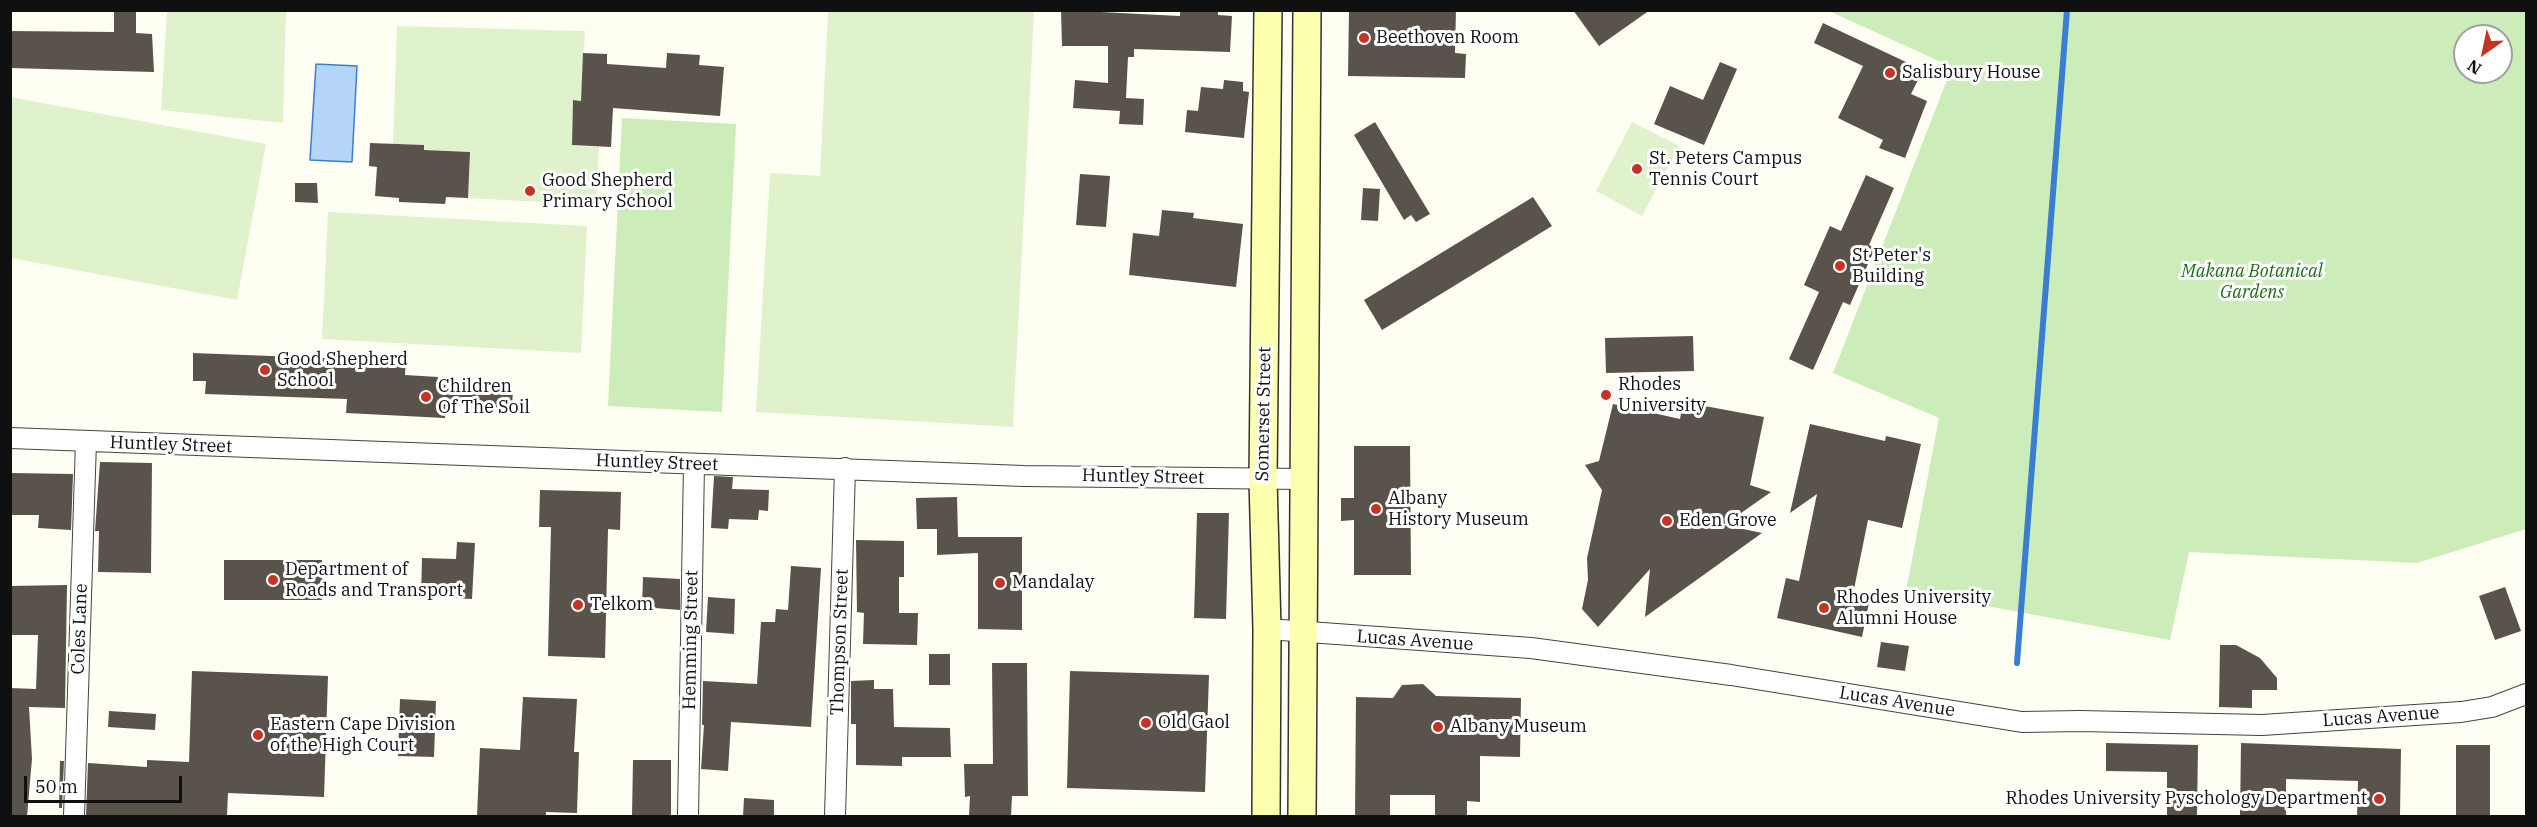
<!DOCTYPE html>
<style>
body{margin:0}
#map{position:relative;width:2537px;height:827px;overflow:hidden;background:#fffef3;font-family:"IBM Plex Serif",serif}
canvas{display:block}
.frame{position:absolute;inset:0;border:12px solid #101010;pointer-events:none}
.north{position:absolute;left:2453px;top:24px;width:60px;height:60px;box-sizing:border-box;background:#fff;border:2px solid #9f9f9f;border-radius:50%;rotate:213deg;font-size:16px;font-weight:700;line-height:24px;text-align:center;color:#101010}
.north::after{content:'';display:block;margin:auto;width:21px;height:27px;background:#c63322;clip-path:polygon(50% 0,100% 100%,50% 72%,0 100%)}
.scale{position:absolute;left:24px;top:776px;width:158px;height:27px;box-sizing:border-box;border:3px solid #101010;border-top:0;padding-left:8px;font-size:18px;line-height:21px;white-space:nowrap;color:#101010;-webkit-text-stroke:4px #fff;paint-order:stroke}
</style>
<div id="map">
<canvas width="2537" height="827"></canvas>
<div class="frame"></div>
<div class="north">N</div>
<div class="scale">50 m</div>
</div>
<script>
const g = document.querySelector('canvas').getContext('2d');
g.lineJoin = 'round';
function paint(path, color) { g.fillStyle = color; g.fill(path, 'evenodd'); }
const toPath = rows => new Path2D(rows.map(r => 'M' + r).join(''));
function stroke(path, color, width, dash) { g.strokeStyle = color; g.lineWidth = width; g.lineCap = dash ? 'butt' : 'round'; g.setLineDash(dash || []); g.stroke(path); }
function label(font, color, halo, rows, align = 'center') {
  g.font = font + ' "IBM Plex Serif",serif'; g.lineWidth = 6; g.setLineDash([]); g.textBaseline = 'middle'; g.strokeStyle = halo; g.fillStyle = color; for (const [text, x, y, turn = 0] of rows) {
    g.save(); g.translate(x, y); g.rotate((+turn || 0) * Math.PI / 180); g.textAlign = isNaN(turn) ? turn : align; if (halo) g.strokeText(text, 0, 0); g.fillText(text, 0, 0); g.restore();
  }
}
paint(toPath([
 [1829,11,2526,11,2526,529,2417,563,2189,552,2170,640,1906,591,1939,418,1833,373,1952,67],
 [2465,36,2501,36,2501,72,2465,72],
 [622,118,736,124,722,412,608,406]
]), '#ccecba');
paint(toPath([
 [167,11,286,11,283,123,161,110],
 [828,11,1034,11,1013,427,756,412,770,173,820,176],
 [397,26,585,31,581,101,573,100,572,145,599,147,596,205,468,198,470,152,424,150,424,145,393,144],
 [10,97,266,144,237,300,11,258],
 [1632,122,1679,146,1642,216,1596,191],
 [328,212,587,226,581,353,322,339]
]), '#dff2cc');
const water = toPath([
 [316,64,357,66,352,162,310,160,316,64]
]);
paint(water, '#b5d5f8');
stroke(water, '#3a7ed2', 1.5);
stroke(toPath([
 [2017,663,2067,10]
]), '#3a7ed2', 6);
paint(toPath([
 [114,10,136,10,136,33,152,34,154,72,10,68,10,31,114,32],
 [1061,10,1180,16,1180,10,1218,10,1218,15,1232,16,1230,52,1134,49,1134,57,1128,57,1126,98,1144,99,1143,125,1119,124,1120,111,1073,108,1075,80,1108,83,1108,46,1062,46],
 [1349,10,1456,10,1455,53,1466,54,1465,78,1348,76],
 [1573,10,1650,10,1599,46],
 [1823,23,1923,70,1911,94,1927,101,1905,158,1879,148,1883,140,1838,118,1863,66,1814,43],
 [583,53,607,54,607,64,666,68,667,53,700,55,699,65,724,67,720,116,613,108,611,147,572,145,573,100,581,101],
 [1720,62,1737,69,1704,145,1654,124,1670,86,1703,100],
 [1224,80,1243,82,1243,91,1249,92,1244,138,1185,132,1187,110,1198,111,1201,87,1223,89],
 [1375,122,1430,214,1416,222,1411,215,1404,220,1354,135],
 [370,143,424,145,424,150,470,152,468,198,446,197,445,204,399,202,399,198,375,196,377,167,369,166],
 [1080,174,1110,176,1106,227,1076,225],
 [1866,175,1894,188,1869,245,1875,248,1850,305,1843,302,1813,370,1789,359,1819,292,1804,285,1830,226,1841,231],
 [295,183,317,183,318,203,295,202],
 [1363,188,1380,189,1378,221,1361,220],
 [1533,197,1552,226,1382,330,1364,300],
 [1162,210,1194,213,1193,218,1243,224,1236,287,1129,275,1133,233,1159,236],
 [1693,336,1694,371,1606,373,1605,338],
 [193,353,349,359,349,355,406,358,405,375,438,377,437,384,513,388,512,409,446,405,445,418,346,413,347,399,205,394,206,381,193,381],
 [1683,402,1764,417,1750,485,1771,492,1724,525,1762,533,1645,617,1650,569,1598,627,1582,609,1588,580,1587,558,1602,490,1585,465,1599,461,1613,404,1680,419],
 [1810,424,1885,441,1886,436,1921,444,1902,528,1868,520,1853,594,1870,598,1862,637,1777,618,1786,578,1799,581,1817,494,1790,513],
 [1354,446,1410,446,1411,575,1354,575,1354,520,1341,521,1341,498,1354,498],
 [100,462,152,463,151,573,98,572,99,531,95,531],
 [10,473,73,474,71,530,38,528,39,515,10,515],
 [714,476,733,477,732,489,769,490,768,511,759,510,758,520,729,519,728,529,711,528],
 [540,490,621,492,620,530,608,529,605,658,548,656,551,527,539,527],
 [957,497,958,537,1022,537,1022,630,978,629,978,553,937,555,937,529,917,529,916,498],
 [1197,513,1229,513,1226,619,1194,618],
 [856,540,904,541,904,577,899,577,899,613,918,613,917,645,863,644,864,613,857,612],
 [457,542,475,543,472,599,421,596,422,558,456,559],
 [224,560,322,560,322,600,224,600],
 [791,566,821,568,811,727,731,722,728,771,701,769,704,725,702,725,703,681,757,684,761,622,775,622,776,609,788,610],
 [643,577,680,579,680,610,642,607],
 [67,585,65,708,29,707,32,759,27,816,10,816,10,688,36,689,38,635,10,635,10,586],
 [2505,587,2521,631,2495,640,2479,596],
 [708,597,735,599,734,634,706,632],
 [1881,642,1909,646,1905,671,1877,667],
 [2220,645,2236,645,2260,658,2277,678,2277,690,2252,690,2252,708,2219,707],
 [929,654,950,654,950,685,929,685],
 [992,663,1027,663,1028,796,1012,796,1011,816,969,816,970,796,965,797,964,764,993,764],
 [192,671,328,676,324,797,228,793,227,816,86,816,88,763,147,767,147,760,189,762],
 [1070,671,1209,675,1205,792,1067,788],
 [874,680,874,689,893,689,894,727,950,728,951,757,902,757,902,766,856,765,856,724,851,724,851,681],
 [1423,684,1436,696,1521,698,1520,757,1480,756,1480,802,1467,801,1467,816,1435,816,1435,795,1390,795,1390,816,1355,816,1356,697,1393,698,1402,685],
 [523,697,577,699,574,752,579,752,577,813,546,812,546,816,477,816,480,748,520,750],
 [400,699,436,701,434,757,398,756],
 [109,711,156,714,155,730,108,727],
 [2106,743,2198,745,2197,816,2167,816,2167,772,2106,771],
 [2241,743,2401,749,2400,816,2357,816,2358,781,2286,779,2286,816,2240,816],
 [2456,745,2490,745,2490,816,2456,816],
 [633,760,671,760,671,816,632,816],
 [60,761,64,761,62,808,59,808],
 [744,798,774,800,774,816,743,816]
]), '#59534c');
const minor = toPath([
 [10,438,1024,476,1303,479],
 [1267,629,1531,648,1731,675,2022,722,2080,721,2262,725,2461,712,2492,707,2526,694],
 [74,816,86,441],
 [688,816,694,464],
 [835,816,845,468]
]);
const secondary = toPath([
 [1266,816,1267,629,1263,479,1268,10],
 [1302,816,1307,10]
]);
stroke(minor, '#434343', 22);
stroke(secondary, '#323232', 30);
stroke(minor, '#fff', 20);
stroke(secondary, '#fcffae', 27);
for (const [x, y, r, color] of [
 [1364,38,6,"#c63322"],
 [1890,73,6,"#c63322"],
 [1637,169,6,"#c63322"],
 [530,191,6,"#c63322"],
 [1840,266,6,"#c63322"],
 [265,370,6,"#c63322"],
 [1606,395,6,"#c63322"],
 [426,397,6,"#c63322"],
 [1376,509,6,"#c63322"],
 [1667,521,6,"#c63322"],
 [273,580,6,"#c63322"],
 [1000,583,6,"#c63322"],
 [578,605,6,"#c63322"],
 [1824,608,6,"#c63322"],
 [1146,723,6,"#c63322"],
 [1438,727,6,"#c63322"],
 [258,735,6,"#c63322"],
 [2379,799,6,"#c63322"]
]) { const dot = new Path2D(); dot.arc(x, y, r, 0, 2 * Math.PI); g.fillStyle = color; g.fill(dot); stroke(dot, '#fff', 2); }
label('18px', '#101010', '#fff', [
 ["Beethoven Room",1376,38],
 ["Salisbury House",1902,73],
 ["St. Peters Campus",1649,159],
 ["Tennis Court",1649,180],
 ["Good Shepherd",542,181],
 ["Primary School",542,202],
 ["St Peter's",1852,256],
 ["Building",1852,277],
 ["Good Shepherd",277,360],
 ["School",277,381],
 ["Rhodes",1618,385],
 ["University",1618,406],
 ["Children",438,387],
 ["Of The Soil",438,408],
 ["Albany",1388,499],
 ["History Museum",1388,520],
 ["Eden Grove",1679,521],
 ["Department of",285,570],
 ["Roads and Transport",285,591],
 ["Mandalay",1012,583],
 ["Rhodes University",1836,598],
 ["Alumni House",1836,619],
 ["Telkom",590,605],
 ["Old Gaol",1158,723],
 ["Eastern Cape Division",270,725],
 ["of the High Court",270,746],
 ["Albany Museum",1450,727],
 ["Rhodes University Pyschology Department",2367,799,"right"]
], 'left');
label('italic 18px', '#216b1d', '#fff', [
 ["Makana Botanical",2252,272],
 ["Gardens",2252,293]
]);
label('18px', '#101010', '#fff', [
 ["Somerset Street",1264,414,-89],
 ["Huntley Street",171,445,2],
 ["Huntley Street",657,463,2],
 ["Huntley Street",1143,477,1],
 ["Coles Lane",80,629,-88],
 ["Hemming Street",691,640,-89],
 ["Lucas Avenue",1415,641,4],
 ["Thompson Street",840,642,-88],
 ["Lucas Avenue",1897,702,9],
 ["Lucas Avenue",2381,717,-4]
]);
</script>
